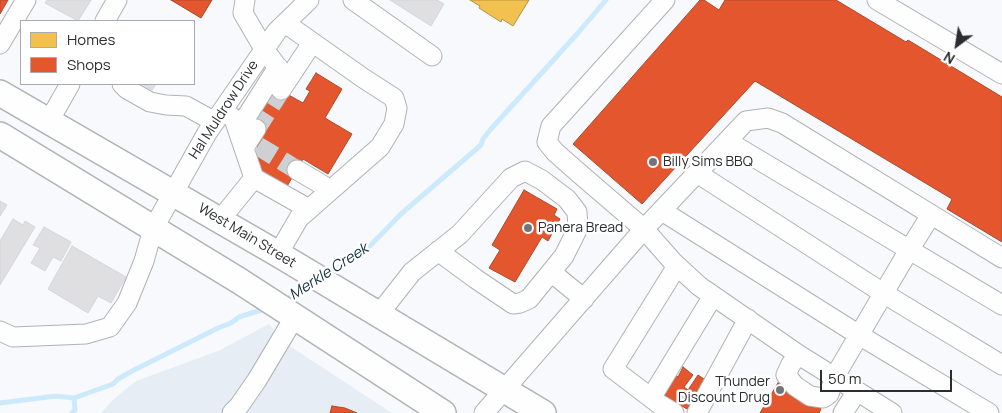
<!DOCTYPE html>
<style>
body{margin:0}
#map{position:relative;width:1002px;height:413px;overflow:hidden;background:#f7f9fc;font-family:Manrope,sans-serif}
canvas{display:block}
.legend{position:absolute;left:20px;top:20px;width:175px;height:65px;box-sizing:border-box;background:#fff;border:1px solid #aaabac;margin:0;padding:6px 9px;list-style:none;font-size:15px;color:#2b2d30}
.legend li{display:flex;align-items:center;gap:10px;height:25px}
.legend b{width:25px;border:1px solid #aaabac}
.north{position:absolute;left:932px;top:20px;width:50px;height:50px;-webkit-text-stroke:4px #fff;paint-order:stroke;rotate:211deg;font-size:14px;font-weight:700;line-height:20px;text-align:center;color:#2b2d30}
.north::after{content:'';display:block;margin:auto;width:18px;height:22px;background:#2b2d30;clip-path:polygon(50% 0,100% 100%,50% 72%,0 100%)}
.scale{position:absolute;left:820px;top:370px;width:132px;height:22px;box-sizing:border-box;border:2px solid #2b2d30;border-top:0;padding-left:6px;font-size:15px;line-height:18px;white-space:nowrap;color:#2b2d30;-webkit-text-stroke:4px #fff;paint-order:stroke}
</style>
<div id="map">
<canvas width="1002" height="413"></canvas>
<ul class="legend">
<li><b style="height:14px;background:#f2c14e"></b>Homes</li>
<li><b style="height:14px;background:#e4572e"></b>Shops</li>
</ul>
<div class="north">N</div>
<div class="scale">50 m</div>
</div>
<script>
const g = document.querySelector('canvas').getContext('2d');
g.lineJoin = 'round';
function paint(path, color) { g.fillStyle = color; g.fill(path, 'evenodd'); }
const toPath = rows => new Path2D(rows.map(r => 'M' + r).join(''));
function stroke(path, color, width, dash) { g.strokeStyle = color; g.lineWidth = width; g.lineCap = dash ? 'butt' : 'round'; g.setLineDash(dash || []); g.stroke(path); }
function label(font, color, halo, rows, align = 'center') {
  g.font = font + ' Manrope,sans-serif'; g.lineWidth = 5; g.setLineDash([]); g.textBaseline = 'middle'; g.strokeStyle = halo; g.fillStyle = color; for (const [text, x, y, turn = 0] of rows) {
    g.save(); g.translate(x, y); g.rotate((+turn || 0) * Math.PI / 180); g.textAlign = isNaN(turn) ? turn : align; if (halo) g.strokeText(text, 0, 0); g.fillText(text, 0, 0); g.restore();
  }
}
paint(toPath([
 [269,324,285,343,392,413,101,413,115,398,136,381,218,351]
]), '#e6edf5');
const homes = toPath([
 [470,0,529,0,513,26,502,19,501,22,479,8,480,6,470,0]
]);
paint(homes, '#f2c14e');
stroke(homes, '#b69545', 1);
const shops = toPath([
 [0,0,8,0,0,14,0,0],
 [171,0,212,0,201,18,171,0],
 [700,0,704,0,719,10,725,0,836,0,906,42,908,40,1002,97,1002,242,947,209,952,199,755,81,642,204,573,144,700,0],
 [316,73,342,89,325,118,352,134,328,174,303,159,286,188,260,172,254,110,269,84,303,103,310,91,306,89,316,73],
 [524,190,557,209,554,215,560,219,548,241,542,237,515,282,489,268,500,250,492,245,524,190],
 [683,367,693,375,684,387,688,390,698,375,704,379,687,409,652,388,664,368,678,377,683,367],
 [778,383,821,409,819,413,760,413,778,383],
 [332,406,345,408,357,413,330,413,332,406]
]);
paint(shops, '#e4572e');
stroke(shops, '#ac4a2f', 1);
stroke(toPath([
 [328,276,356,254,366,250,401,214,481,145,483,139,490,130,577,34,606,0],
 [285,300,303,291,313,283],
 [0,403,56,396,74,398,113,384,118,379,134,370,218,328,231,323,239,317,268,308],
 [72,413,75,410,74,398]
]), '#cdeafd', 5);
const building = toPath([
 [47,0,91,0,78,21,45,3,47,0],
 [390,0,437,0,444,4,431,26,390,0],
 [142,84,156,84,152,90,142,84],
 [0,201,7,205,0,216,0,201],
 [13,219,23,225,25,221,35,227,0,285,0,241,13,219],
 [44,227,71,242,61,261,53,257,45,271,31,263,40,248,33,245,44,227],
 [72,246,126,277,111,303,98,296,88,313,48,289,72,246]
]);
paint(building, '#dfdee0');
stroke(building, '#d6d5d7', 1);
stroke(toPath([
 [256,129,281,90],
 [258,146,297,170]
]), '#ced0d3', 19, [19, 9]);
const minor = toPath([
 [245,0,243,13,264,49,287,80],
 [353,0,432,56],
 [665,0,551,126,547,142,555,152,580,174,644,229,673,262,699,286,799,355,892,413],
 [877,0,1002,74],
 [105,21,117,0],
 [0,44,26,0],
 [122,84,127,89,150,102,166,105,186,106,215,122],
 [281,90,312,43],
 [223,110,234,119,254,178],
 [49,121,70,84],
 [238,130,278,67],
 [727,141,1002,305],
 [244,148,256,129],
 [297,170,331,190],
 [697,173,883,293,1002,365],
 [662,211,859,335,989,413],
 [220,220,254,178,309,209],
 [278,254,299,218,380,147,394,124,397,108,394,98,363,78,285,23],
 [551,272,584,299],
 [379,314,412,272,460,234,511,178,525,171,542,180,567,199,577,212,578,228,564,256,529,299,520,303,513,304,476,279,438,251],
 [0,331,13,337,86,334,110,327,127,303,144,261,153,229,207,133,277,31,309,0],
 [799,355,791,364,786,375,795,386,810,396,823,398,829,394,835,376,909,250,931,215],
 [651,398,713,296],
 [232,413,239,406,257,380,294,318],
 [484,413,644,229,746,121,768,118,782,123,1002,258],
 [674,413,659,404,613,369,677,266],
 [697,413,748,319],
 [843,413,857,391]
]);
const major = toPath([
 [0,93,278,254,543,413],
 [0,135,238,280,443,413]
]);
stroke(minor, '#b1b2b4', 21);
stroke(major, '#b1b2b4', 28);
stroke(minor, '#fefeff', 19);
stroke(major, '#fefeff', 25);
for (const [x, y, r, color] of [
 [653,162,5,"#727477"],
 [528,228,5,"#727477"],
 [780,390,5,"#727477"]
]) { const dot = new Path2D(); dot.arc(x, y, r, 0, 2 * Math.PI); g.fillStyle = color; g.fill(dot); stroke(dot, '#fff', 2); }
label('14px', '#2b2d30', '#fff', [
 ["Hal Muldrow Drive",224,110,-57],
 ["West Main Street",247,236,31]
]);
label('14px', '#2b2d30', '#fff', [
 ["Billy Sims BBQ",663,162],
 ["Panera Bread",538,228],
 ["Thunder",770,382,"right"],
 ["Discount Drug",770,398,"right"]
], 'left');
label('italic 15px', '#0f2f40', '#fff', [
 ["Merkle Creek",329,272,-33]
]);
</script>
